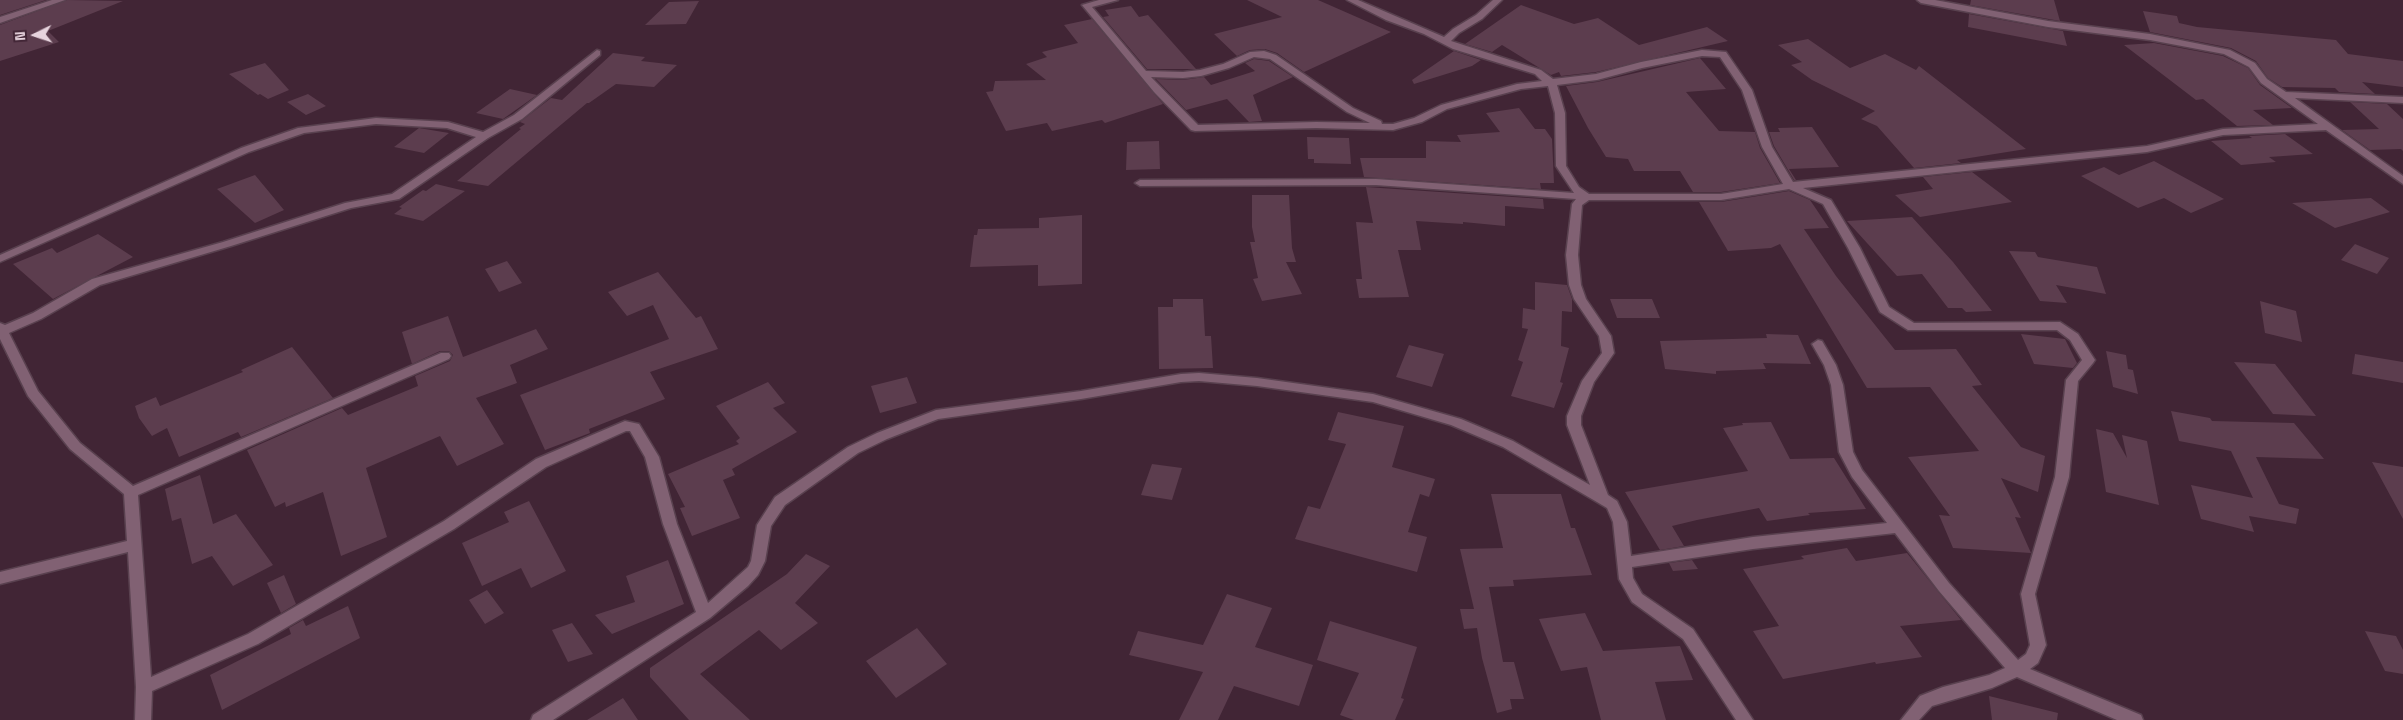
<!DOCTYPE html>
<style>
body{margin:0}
#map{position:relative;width:2403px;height:720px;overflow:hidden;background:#412535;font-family:"Space Grotesk",sans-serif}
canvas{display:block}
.north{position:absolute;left:10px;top:10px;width:50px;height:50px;-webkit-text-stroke:4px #412535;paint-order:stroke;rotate:266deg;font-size:14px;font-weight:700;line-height:20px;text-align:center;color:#e7d4de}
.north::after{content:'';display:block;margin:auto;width:18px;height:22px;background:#e7d4de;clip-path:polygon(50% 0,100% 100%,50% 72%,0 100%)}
</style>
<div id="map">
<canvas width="2403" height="720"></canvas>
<div class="north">N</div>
</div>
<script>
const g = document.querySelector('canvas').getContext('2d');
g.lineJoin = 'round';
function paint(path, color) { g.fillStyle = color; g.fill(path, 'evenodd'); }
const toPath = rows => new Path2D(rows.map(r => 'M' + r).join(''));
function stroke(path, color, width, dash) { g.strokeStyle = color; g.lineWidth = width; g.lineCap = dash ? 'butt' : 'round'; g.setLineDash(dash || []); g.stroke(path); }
paint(toPath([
 [0,0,46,0,0,15],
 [67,0,123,1,48,31,59,42,0,61,0,25],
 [1247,0,1318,0,1391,32,1304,72,1277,53,1265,49,1250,50,1237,56,1214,34,1282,17],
 [1971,0,2054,0,2060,21,1970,5],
 [699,1,686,24,645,25,669,2],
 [1521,5,1574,24,1598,18,1639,45,1707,27,1728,41,1596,72,1561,76,1559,72,1551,75,1502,45,1492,52,1465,44],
 [1131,6,1139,17,1148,15,1196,69,1147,69,1103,17,1109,16,1105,10],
 [2143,11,2177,16,2179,23,2197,27,2336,40,2348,54,2403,61,2403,87,2362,82,2375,94,2339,92,2335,88,2282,87,2268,78,2256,61,2231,48,2150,32],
 [1969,14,2063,31,2067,46,1968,27],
 [1092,19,1163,104,1105,123,1102,120,1052,131,1047,123,1006,131,986,92,993,91,995,81,1046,80,1026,64,1047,57,1042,52,1078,43,1064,25],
 [1808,39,1850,68,1885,54,1916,70,1919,66,2026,149,1957,160,1961,163,1914,168,1877,126,1861,119,1875,111,1812,80,1791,65,1802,62,1778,45],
 [2154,43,2223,56,2248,68,2260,85,2292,108,2253,110,2273,125,2237,126,2203,99,2196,100,2124,45],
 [1454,51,1481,60,1472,66,1414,84,1412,80],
 [613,53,645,57,641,61,677,65,654,87,616,84,589,103,587,103,488,186,457,181,521,129,519,128,525,124,520,122,551,98,562,100],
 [1700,58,1726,89,1686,92,1719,131,1755,132,1760,148,1780,183,1721,192,1693,192,1680,171,1634,171,1628,159,1606,157,1588,128,1566,86,1597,82],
 [1254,59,1269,61,1293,77,1253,95,1262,121,1249,122,1227,99,1186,110,1156,79,1183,80,1204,77,1211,85,1255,71,1245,63],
 [265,63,289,90,268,99,260,94,258,95,229,74],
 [510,89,537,95,503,119,476,113],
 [308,94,326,106,306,115,287,102],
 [2350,102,2387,104,2403,119,2403,151,2401,149,2370,150,2342,130,2379,129],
 [1519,108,1535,129,1545,129,1552,139,1554,183,1540,183,1541,189,1364,177,1360,158,1426,158,1426,141,1461,142,1457,135,1500,132,1486,113],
 [1812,127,1839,167,1789,169,1796,180,1794,180,1774,146,1769,132,1780,132,1778,128],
 [419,128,449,133,424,153,394,147],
 [2285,134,2313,154,2269,157,2276,162,2241,165,2211,141,2252,138,2249,136],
 [1307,137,1349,138,1351,164,1314,163,1314,159,1308,159],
 [1159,141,1160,169,1126,170,1127,142],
 [2154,161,2224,199,2191,213,2164,198,2138,208,2081,176,2104,167,2119,175],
 [1972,172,2012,202,1920,217,1895,195,1933,189,1923,177],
 [255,175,284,210,255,223,217,189],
 [436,184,465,191,423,221,394,214,402,208,399,207,423,190,426,191],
 [1366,187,1543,199,1544,209,1505,206,1505,226,1463,222,1463,224,1416,221,1421,250,1398,250,1409,297,1359,298,1356,279,1362,279,1356,222,1373,223],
 [1789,191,1810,200,1829,228,1804,229,1836,276,1895,350,1956,349,1982,385,1972,386,2021,447,2045,456,2038,492,2001,478,2021,518,2015,517,2031,553,1953,548,1939,515,1950,516,1908,457,1979,451,1930,387,1867,388,1780,244,1771,248,1728,251,1699,202,1721,202],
 [1252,195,1289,195,1292,248,1296,262,1286,262,1302,294,1262,301,1253,279,1258,278,1250,242,1255,242,1252,227],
 [2371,198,2390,212,2335,228,2292,203],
 [1082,215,1082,284,1038,286,1038,265,970,267,974,235,977,235,978,229,1039,228,1039,218],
 [1912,217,1953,262,1992,311,1966,312,1962,308,1948,308,1922,274,1897,276,1847,221],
 [98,234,133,257,53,299,13,264,52,248,57,253],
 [2355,244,2389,258,2377,274,2341,260],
 [2009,251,2035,252,2038,257,2097,267,2106,294,2056,285,2067,303,2040,301],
 [507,261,522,283,499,292,485,269],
 [658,272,696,318,701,316,718,349,650,372,665,399,589,429,590,433,545,450,520,395,669,339,653,305,627,316,608,292],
 [1535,282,1567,285,1572,299,1572,312,1562,311,1561,346,1569,348,1560,382,1563,383,1554,408,1511,396,1523,362,1518,360,1528,329,1522,328,1523,308,1535,310],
 [1173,299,1203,299,1205,336,1211,336,1213,368,1159,369,1158,307,1173,307],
 [1610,299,1652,299,1660,318,1617,318],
 [2260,301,2296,311,2302,342,2265,333],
 [448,316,463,357,536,329,548,349,510,365,517,383,476,398,504,444,457,466,440,436,366,468,387,537,341,556,323,492,286,507,285,502,275,507,247,450,342,408,348,415,418,386,415,376,450,361,453,355,449,351,440,351,412,364,402,332],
 [1766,334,1798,335,1811,364,1763,363,1766,369,1716,371,1716,374,1665,369,1660,341,1767,338],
 [2021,334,2065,339,2077,363,2073,368,2034,364],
 [1409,345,1444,354,1432,387,1396,377],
 [292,347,333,398,241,437,238,432,179,457,167,428,152,436,139,418,135,406,156,397,160,406,243,372,241,370],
 [2106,351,2126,355,2128,369,2133,370,2138,394,2113,387],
 [2355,354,2403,362,2403,383,2352,374],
 [2234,362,2275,364,2316,416,2273,414],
 [907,377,917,403,880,413,871,386],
 [768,382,785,403,773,408,797,432,732,469,735,475,723,480,740,518,692,536,680,508,685,507,668,474,739,444,736,441,740,438,716,406],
 [2171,411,2210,418,2212,421,2294,423,2324,459,2256,457,2279,504,2299,509,2296,524,2249,516,2254,532,2201,519,2191,485,2253,498,2231,451,2179,441],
 [1338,412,1404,426,1392,467,1435,479,1429,497,1420,494,1408,532,1427,537,1417,572,1295,539,1308,506,1320,509,1346,444,1328,440],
 [1771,422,1790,459,1834,458,1866,509,1808,513,1810,515,1767,521,1759,508,1697,520,1672,526,1684,546,1660,550,1625,492,1748,471,1723,428,1743,425,1742,423],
 [2096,429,2113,433,2127,458,2122,435,2147,441,2159,505,2106,492],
 [2372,462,2403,467,2403,519],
 [1152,464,1182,468,1172,500,1141,495],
 [200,475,213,524,236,514,273,565,233,586,212,556,192,564,181,518,172,521,165,489],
 [1491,494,1561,494,1571,528,1575,528,1592,575,1513,580,1514,586,1489,587,1503,662,1514,662,1524,699,1510,699,1512,709,1497,713,1482,658,1477,628,1464,629,1460,609,1474,609,1460,549,1503,548],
 [529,501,566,571,531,588,521,568,482,586,462,543,509,522,504,512],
 [1847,548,1856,561,1907,553,1961,620,1900,626,1922,657,1876,664,1875,662,1783,679,1753,631,1779,626,1743,569,1804,559,1801,556],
 [806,554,830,566,795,603,818,623,781,650,759,630,700,674,750,720,689,720,650,677,650,668,787,574],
 [668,560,684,604,612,634,595,615,635,602,626,576],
 [1692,560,1698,569,1673,571,1669,563],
 [284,575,296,604,281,613,267,583],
 [487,590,504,613,485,624,469,600],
 [1227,594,1272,608,1255,647,1313,665,1299,706,1234,686,1218,720,1179,720,1203,672,1129,655,1138,631,1203,645],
 [348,606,360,638,222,710,210,675,291,634,289,628,303,620,306,626],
 [1585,613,1603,651,1680,646,1693,680,1655,682,1666,720,1601,720,1587,667,1561,671,1539,619],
 [1330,621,1417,647,1401,698,1404,699,1395,720,1354,720,1340,715,1359,673,1317,660],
 [572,623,593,654,568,662,552,630],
 [917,628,947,664,896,698,866,661],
 [2365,631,2396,636,2403,650,2403,674,2385,671],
 [1989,696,2058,713,2057,720,1992,720],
 [623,698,638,720,587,720]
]), '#5c3d4e');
const minor = toPath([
 [52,0,65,0,0,23,0,17,52,0],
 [1099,0,1118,0,1092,7,1146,71,1183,72,1200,70,1223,64,1250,52,1264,51,1276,55,1353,108,1381,121,1382,124,1393,124,1414,118,1441,105,1517,84,1542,81,1535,74,1453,49,1424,34,1386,20,1347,0,1358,0,1444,37,1453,29,1476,15,1493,0,1502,0,1482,19,1459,33,1451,41,1541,70,1553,79,1596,74,1641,62,1702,50,1726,52,1752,90,1772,147,1793,182,2147,146,2223,129,2318,124,2261,83,2249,67,2224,54,2150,40,2048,27,1921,3,1917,0,1935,0,2048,21,2150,34,2230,50,2255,63,2267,79,2286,92,2403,97,2403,103,2295,98,2403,176,2403,184,2326,130,2223,135,2147,152,1803,188,1831,200,1860,248,1889,307,1914,323,2060,322,2078,334,2093,357,2095,360,2093,363,2078,381,2069,477,2035,594,2046,645,2038,663,2030,669,2141,715,2143,720,2117,720,2017,677,1992,688,1932,706,1919,720,1901,720,1920,696,1943,687,1989,675,2005,668,1939,591,1895,533,1753,549,1632,567,1633,578,1642,594,1693,629,1753,720,1736,720,1683,639,1632,602,1619,579,1613,522,1607,508,1597,502,1503,447,1451,425,1373,402,1257,386,1199,381,1181,382,1081,399,938,419,887,439,858,453,785,505,771,526,765,561,758,575,748,586,710,618,553,720,531,720,533,715,696,612,663,524,645,457,630,431,626,431,546,467,454,529,258,644,152,691,151,720,135,720,136,687,128,552,0,584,0,572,127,541,124,494,70,449,28,396,0,339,0,323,5,325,33,313,92,279,223,242,345,203,392,194,476,137,447,128,376,124,304,133,249,152,0,262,0,255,241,148,298,128,376,118,448,122,483,132,514,115,597,50,600,51,600,55,522,119,488,138,399,199,351,208,231,246,100,285,41,319,9,333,38,391,80,443,133,486,441,353,449,353,451,356,449,359,138,495,151,677,248,634,444,521,536,459,625,421,639,424,659,457,677,524,708,603,748,567,751,561,757,525,775,497,848,447,877,433,936,410,1081,391,1181,374,1199,373,1257,378,1373,394,1461,419,1513,441,1590,485,1567,425,1567,416,1582,381,1602,353,1599,336,1574,299,1569,285,1566,255,1572,204,1576,199,1376,185,1140,186,1135,183,1140,180,1376,179,1574,193,1556,166,1555,113,1548,86,1521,89,1447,109,1422,122,1393,130,1316,128,1195,131,1191,130,1154,92,1082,5,1099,0],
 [1702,56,1720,57,1742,90,1762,147,1783,184,1721,194,1589,194,1579,187,1566,166,1565,113,1557,85,1597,80,1642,68,1702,56],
 [1254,57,1270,59,1347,112,1370,123,1316,122,1198,125,1151,77,1183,78,1201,76,1229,68,1254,57],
 [1789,189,1823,204,1848,248,1880,312,1908,330,2057,330,2070,340,2082,360,2066,380,2055,477,2021,594,2030,645,2026,654,2018,660,1949,583,1862,470,1853,452,1843,385,1836,365,1822,341,1818,340,1812,344,1824,365,1831,385,1839,452,1852,477,1887,523,1753,537,1631,556,1627,522,1617,501,1608,495,1581,425,1581,416,1594,382,1614,353,1611,336,1586,299,1581,285,1578,255,1582,205,1589,200,1721,200,1789,189]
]);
stroke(minor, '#59414f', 3);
paint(minor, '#816173');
</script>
